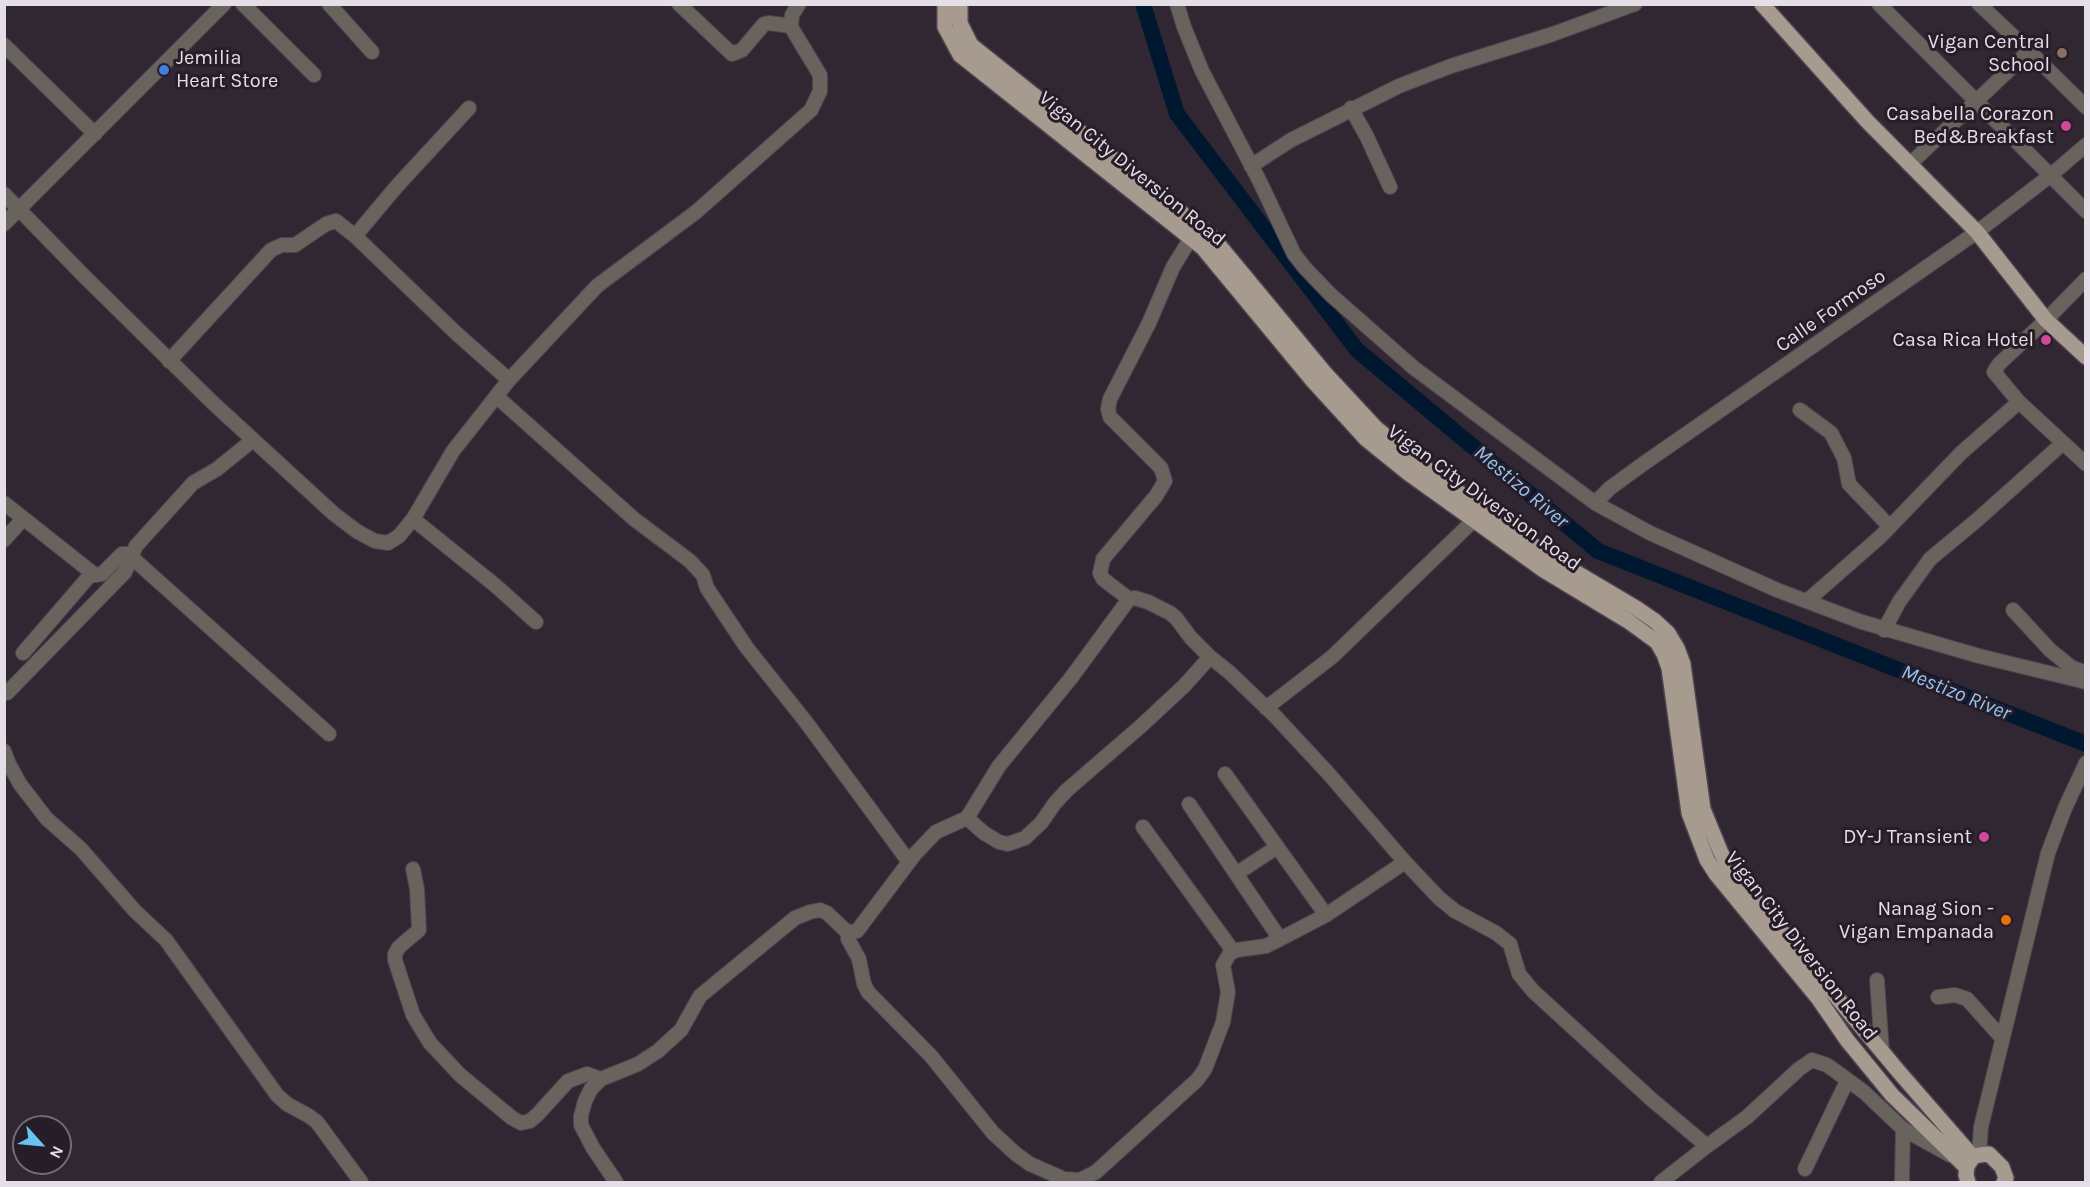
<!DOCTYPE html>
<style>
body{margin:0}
#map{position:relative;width:2090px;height:1187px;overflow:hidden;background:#312733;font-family:Karla,sans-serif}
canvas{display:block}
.frame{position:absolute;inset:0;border:6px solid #e4dee6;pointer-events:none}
.north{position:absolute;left:12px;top:1115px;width:60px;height:60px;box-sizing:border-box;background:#271d29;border:2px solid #736a75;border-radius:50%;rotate:117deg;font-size:16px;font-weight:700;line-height:24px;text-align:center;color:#e4dee6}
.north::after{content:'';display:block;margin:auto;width:21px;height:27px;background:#67c4f0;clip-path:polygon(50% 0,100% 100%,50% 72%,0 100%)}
</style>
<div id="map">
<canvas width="2090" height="1187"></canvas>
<div class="frame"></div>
<div class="north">N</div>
</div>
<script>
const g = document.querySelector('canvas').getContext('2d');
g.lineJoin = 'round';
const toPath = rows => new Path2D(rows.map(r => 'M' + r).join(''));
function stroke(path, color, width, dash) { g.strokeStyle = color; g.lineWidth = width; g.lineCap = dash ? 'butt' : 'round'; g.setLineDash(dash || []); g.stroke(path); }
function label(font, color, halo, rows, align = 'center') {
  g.font = font + ' Karla,sans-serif'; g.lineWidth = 6; g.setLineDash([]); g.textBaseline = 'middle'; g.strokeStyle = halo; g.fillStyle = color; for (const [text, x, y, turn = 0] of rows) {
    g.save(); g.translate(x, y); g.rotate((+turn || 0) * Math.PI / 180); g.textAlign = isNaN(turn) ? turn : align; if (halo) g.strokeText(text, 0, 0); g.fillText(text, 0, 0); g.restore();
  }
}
stroke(toPath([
 [1143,4,1177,114,1357,350,1598,551,2086,744]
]), '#00182f', 16);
const minor = toPath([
 [243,4,314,75],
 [329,4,372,52],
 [679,4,732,54,742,50,764,24,769,23,791,26],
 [1177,4,1184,27,1202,71,1260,182,1294,254,1305,268,1331,295,1414,368,1595,503,1650,533,1777,590,1862,622,1979,656,2086,682],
 [1879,4,2086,211],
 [1979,4,2029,51,2086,107],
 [4,45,95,134],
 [1351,108,1367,137,1390,187],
 [1909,165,2029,51],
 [1251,166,1291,140,1399,86,1451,66,1553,34,1635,4],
 [4,194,84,276,213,403,334,514,358,532,375,541,388,543,399,536,413,519,453,451,509,380,597,286,696,212,811,110,820,91,820,75,791,27,792,15,799,4],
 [4,224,224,4],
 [355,236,397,186,469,108],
 [1191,238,1173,267,1149,323,1110,399,1108,409,1110,417,1161,468,1165,481,1156,496,1103,559,1100,573,1103,579,1129,599,1135,598,1148,602,1170,613,1176,618,1191,638,1210,657,1229,672,1275,716,1328,773,1405,862,1439,898,1455,911,1496,933,1510,944,1519,974,1533,991,1651,1099,1707,1146],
 [2086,279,2046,320,1999,364,1994,372,2019,402,2086,464],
 [169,361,271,250,282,245,295,245,326,224,336,221,355,236,456,333,509,380],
 [496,396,634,519,690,561,703,575,707,588,747,648,806,722,909,862],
 [1800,410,1831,433,1844,458,1849,484,1890,527],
 [4,503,95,575,102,574,122,554,128,554,329,734],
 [1595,503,1610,488,1643,464,1977,232,2051,175,2086,145],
 [413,519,496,586,536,622],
 [4,540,23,519],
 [1807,601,1881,536,1961,453,2019,402],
 [2013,610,2050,650,2071,667,2086,673],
 [1884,630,1899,602,1930,559,1977,520,2063,443],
 [23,653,92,573],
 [7,693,125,572,136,546,193,483,217,469,253,440],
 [1266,708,1332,657,1473,521],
 [4,751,9,764,20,784,46,818,81,849,135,911,166,940,277,1095,287,1104,309,1116,317,1122,361,1182],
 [1225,774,1326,915],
 [1189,804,1280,939],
 [967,818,999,766,1071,678,1129,599],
 [1143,827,1233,951],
 [413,869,417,889,419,930,399,947,395,954,395,960,413,1015,430,1043,460,1075,512,1118,521,1123,530,1121,538,1114,568,1081,587,1074,601,1079],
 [1236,874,1277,847],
 [848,931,848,939,859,959,864,984,868,992,931,1056,993,1133,1016,1154,1030,1164,1064,1179,1080,1180,1096,1172,1197,1080,1205,1069,1223,1022,1228,992,1223,965,1230,953,1237,950,1266,946,1280,939,1326,915,1405,862],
 [1877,980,1882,1052],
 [1938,997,1955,995,1967,999,2002,1038],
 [1979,1155,1981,1127,2048,853,2065,808,2086,763],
 [1805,1169,1847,1081],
 [616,1182,593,1148,581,1125,581,1116,585,1101,591,1089,601,1079,638,1064,658,1051,681,1030,700,996,795,918,810,912,820,910,827,913,845,930,851,932,857,931,915,854,936,832,967,818,984,833,999,842,1008,844,1025,838,1041,823,1055,803,1067,790,1141,726,1184,686,1210,657],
 [1661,1182,1707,1146,1747,1117,1799,1069,1812,1060,1827,1065,1864,1092,1903,1129,1950,1155],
 [1902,1182,1903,1129]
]);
const major = toPath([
 [945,4,945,27,960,55,1203,248,1313,381,1366,439,1408,473,1542,569,1628,621,1657,642,1664,654,1669,668,1689,813,1707,860,1716,874,1818,998,1847,1040,1892,1095,1967,1168],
 [960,4,960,23,971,45,1213,238,1324,372,1376,428,1417,462,1494,518,1550,557,1636,608,1655,621,1668,633,1677,648,1683,664,1703,809,1721,853,1728,866,1758,903,1899,1072,1973,1157],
 [1762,4,1867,121,1977,232,2046,320,2086,357],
 [1968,1182,1966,1175,1967,1166,1973,1157,1979,1155,1989,1154,2002,1167,2006,1178,2004,1182]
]);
stroke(minor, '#4e4450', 16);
stroke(major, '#4e4450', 18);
stroke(minor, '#69635d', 14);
stroke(major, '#a79a8f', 15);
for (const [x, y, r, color] of [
 [2062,53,6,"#8d6e63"],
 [164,70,6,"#3f7fe0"],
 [2066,126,6,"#d1479c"],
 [2046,340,6,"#d1479c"],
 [1984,837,6,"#d1479c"],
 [2006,920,6,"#e8710a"]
]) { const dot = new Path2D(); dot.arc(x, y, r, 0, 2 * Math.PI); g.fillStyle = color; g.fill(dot); stroke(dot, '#271d29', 2); }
label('20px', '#e4dee6', '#271d29', [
 ["Vigan Central",2050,42],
 ["School",2050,65],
 ["Jemilia",176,58,"left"],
 ["Heart Store",176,81,"left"],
 ["Casabella Corazon",2054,114],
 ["Bed&Breakfast",2054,137],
 ["Casa Rica Hotel",2034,340],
 ["DY-J Transient",1972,837],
 ["Nanag Sion -",1994,909],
 ["Vigan Empanada",1994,932]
], 'right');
label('20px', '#e4dee6', '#271d29', [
 ["Vigan City Diversion Road",1132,169,39],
 ["Calle Formoso",1831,311,-35],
 ["Vigan City Diversion Road",1484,498,36],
 ["Vigan City Diversion Road",1801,946,52]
]);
label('italic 21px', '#90c5f5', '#271d29', [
 ["Mestizo River",1521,487,40],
 ["Mestizo River",1956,693,22]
]);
</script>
